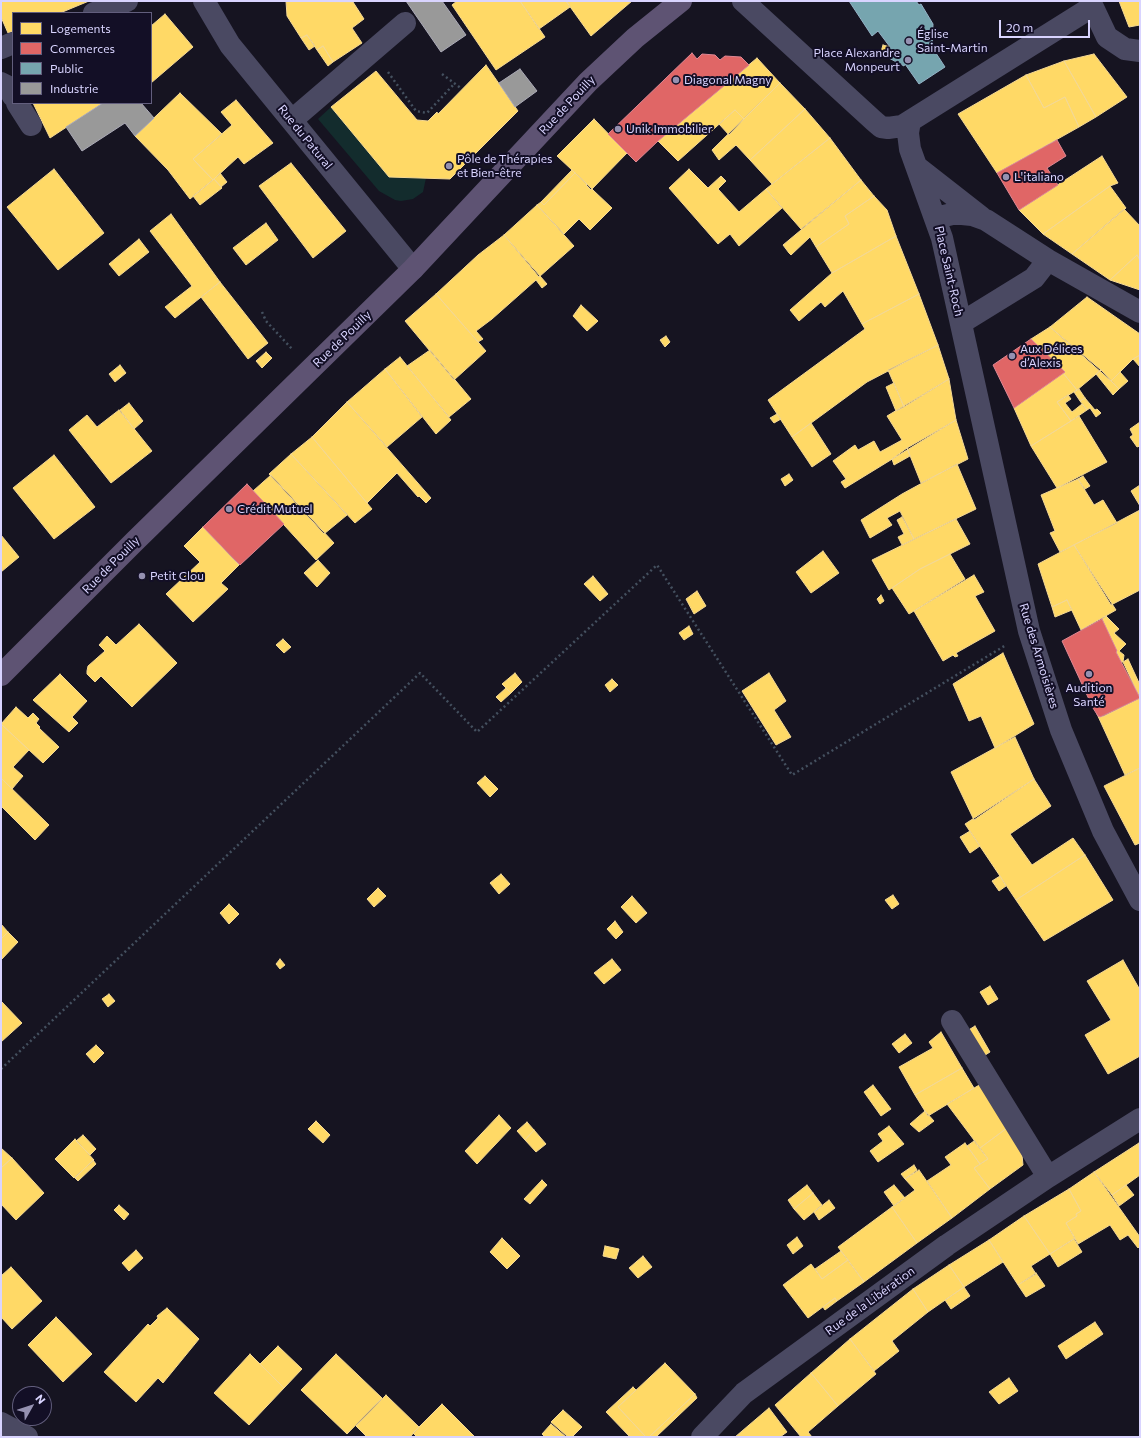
<!DOCTYPE html>
<meta charset="utf-8">
<style>
body{margin:0}
#map{position:relative;width:1141px;height:1438px;overflow:hidden;background:#161421;font-family:Commissioner,sans-serif}
canvas{display:block}
.frame{position:absolute;inset:0;border:2px solid #d9d4ff;pointer-events:none}
.legend{position:absolute;left:12px;top:12px;width:140px;height:92px;box-sizing:border-box;background:#130f26;border:1px solid #625e7d;margin:0;padding:5px 7px;list-style:none;font-size:12px;color:#d9d4ff}
.legend li{display:flex;align-items:center;gap:8px;height:20px}
.legend b{width:20px;border:1px solid #625e7d}
.north{position:absolute;left:12px;top:1386px;width:40px;height:40px;box-sizing:border-box;background:#130f26;border:1px solid #625e7d;border-radius:50%;rotate:51deg;font-size:11px;font-weight:700;line-height:16px;text-align:center;color:#d9d4ff}
.north::after{content:'';display:block;margin:auto;width:14px;height:18px;background:#9591b1;clip-path:polygon(50% 0,100% 100%,50% 72%,0 100%)}
.scale{position:absolute;left:999px;top:20px;width:91px;height:18px;box-sizing:border-box;border:2px solid #d9d4ff;border-top:0;padding-left:5px;font-size:12px;line-height:14px;white-space:nowrap;color:#d9d4ff;-webkit-text-stroke:3px #130f26;paint-order:stroke}
</style>
<div id="map">
<canvas width="1141" height="1438"></canvas>
<div class="frame"></div>
<ul class="legend">
<li><b style="height:11px;background:#ffd966"></b>Logements</li>
<li><b style="height:11px;background:#e06666"></b>Commerces</li>
<li><b style="height:11px;background:#76a5af"></b>Public</li>
<li><b style="height:11px;background:#999"></b>Industrie</li>
</ul>
<div class="north">N</div>
<div class="scale">20 m</div>
</div>
<script>
const g = document.querySelector('canvas').getContext('2d');
g.lineJoin = 'round';
function paint(path, color) { g.fillStyle = color; g.fill(path, 'evenodd'); }
const toPath = rows => new Path2D(rows.map(r => 'M' + r).join(''));
function stroke(path, color, width, dash) { g.strokeStyle = color; g.lineWidth = width; g.lineCap = dash ? 'butt' : 'round'; g.setLineDash(dash || []); g.stroke(path); }
function label(font, color, halo, rows, align = 'center') {
  g.font = font + ' Commissioner,sans-serif'; g.lineWidth = 4; g.setLineDash([]); g.textBaseline = 'middle'; g.strokeStyle = halo; g.fillStyle = color; for (const [text, x, y, turn = 0] of rows) {
    g.save(); g.translate(x, y); g.rotate((+turn || 0) * Math.PI / 180); g.textAlign = isNaN(turn) ? turn : align; if (halo) g.strokeText(text, 0, 0); g.fillText(text, 0, 0); g.restore();
  }
}
paint(toPath([
 [331,107,426,178,423,192,413,199,401,201,395,200,379,191,318,119]
]), '#132c2d');
const homes = toPath([
 [1,1,89,1,60,13,13,13,13,31,8,33,1,17,1,1],
 [286,1,353,2,364,19,352,28,362,43,333,62,323,46,317,50,307,35,301,38,287,16,286,1],
 [457,1,520,1,545,37,496,70,452,5,457,1],
 [520,1,566,1,570,7,539,29,520,1],
 [566,1,632,1,591,36,566,1],
 [1119,1,1140,1,1140,25,1129,27,1119,1],
 [165,14,193,47,151,83,151,26,165,14],
 [307,35,315,46,309,50,301,38,307,35],
 [883,45,890,47,887,57,880,55,883,45],
 [323,46,333,62,328,66,317,50,323,46],
 [1094,54,1127,97,1096,117,1064,61,1094,54],
 [757,58,780,83,744,119,735,110,678,161,658,141,757,58],
 [1064,61,1096,117,1079,127,1065,97,1044,108,1026,75,1064,61],
 [486,65,518,111,450,179,389,177,331,107,376,71,417,120,428,121,437,112,438,114,486,65],
 [1026,75,1044,108,1065,97,1079,127,997,173,958,114,1026,75],
 [780,83,805,109,750,160,736,145,719,160,712,150,780,83],
 [180,93,222,134,193,159,213,180,190,199,168,170,135,136,180,93],
 [236,100,273,143,244,164,238,157,213,180,193,159,232,125,221,112,236,100],
 [33,103,103,103,50,138,33,103],
 [805,109,830,138,772,184,750,160,805,109],
 [735,110,744,119,729,135,719,124,735,110],
 [594,119,627,153,591,190,586,185,587,184,557,156,594,119],
 [830,138,861,180,801,229,766,189,830,138],
 [1102,156,1118,183,1110,186,1043,234,1019,210,1102,156],
 [291,163,346,231,313,258,259,186,291,163],
 [54,169,104,233,58,270,7,207,54,169],
 [689,169,708,188,721,176,726,181,718,189,739,212,766,189,782,208,739,246,730,234,718,244,669,188,689,169],
 [572,170,575,173,544,205,541,202,572,170],
 [220,173,227,182,221,187,214,179,220,173],
 [575,173,612,208,590,230,579,219,564,234,537,205,541,202,544,205,575,173],
 [214,179,222,188,200,205,193,196,214,179],
 [861,180,874,196,845,216,849,224,816,247,810,237,791,255,789,253,783,245,861,180],
 [1110,186,1126,208,1072,254,1043,234,1110,186],
 [874,196,887,210,896,236,832,273,816,247,849,224,845,216,874,196],
 [537,205,574,246,539,277,504,235,537,205],
 [1124,209,1140,226,1140,260,1137,255,1110,280,1072,254,1124,209],
 [171,214,220,282,175,318,165,307,192,286,150,231,171,214],
 [266,223,278,240,246,265,233,248,266,223],
 [504,235,547,284,542,288,536,280,492,319,476,331,483,339,478,342,436,294,478,255,504,235],
 [896,236,919,294,862,324,843,291,825,307,821,302,799,321,790,310,832,273,896,236],
 [139,239,149,252,119,276,109,264,139,239],
 [1137,255,1140,260,1140,290,1110,280,1137,255],
 [220,282,268,343,248,359,201,297,220,282],
 [436,294,486,351,454,380,405,321,436,294],
 [919,294,938,345,867,382,792,437,768,400,865,329,862,324,919,294],
 [1087,297,1140,334,1140,355,1133,359,1111,381,1050,327,1087,297],
 [581,305,598,321,587,331,573,316,581,305],
 [1050,327,1101,370,1077,390,1063,373,1065,372,1031,339,1050,327],
 [666,336,670,342,665,347,660,340,666,336],
 [938,345,949,379,904,407,888,370,938,345],
 [430,350,471,399,449,417,407,366,430,350],
 [266,352,272,358,262,368,256,361,266,352],
 [1140,355,1140,367,1133,359,1140,355],
 [400,357,451,420,436,434,385,369,400,357],
 [120,365,126,373,115,382,109,374,120,365],
 [385,369,422,417,387,447,347,402,385,369],
 [1101,370,1119,389,1113,395,1096,374,1101,370],
 [1120,372,1128,381,1119,389,1111,381,1120,372],
 [1063,373,1077,390,1057,402,1071,421,1031,446,1014,408,1063,373],
 [949,379,956,420,845,488,841,482,846,479,833,461,855,445,858,450,874,441,880,452,902,440,887,416,949,379],
 [894,383,904,407,896,411,886,387,894,383],
 [1079,389,1085,398,1080,401,1074,392,1079,389],
 [1068,395,1071,399,1065,403,1072,412,1082,404,1087,410,1071,421,1057,402,1068,395],
 [1085,398,1095,410,1097,409,1101,413,1096,417,1090,408,1087,410,1080,401,1085,398],
 [347,402,431,498,426,503,419,496,418,497,397,473,367,503,312,437,347,402],
 [129,403,143,421,134,429,120,410,129,403],
 [119,410,152,451,111,483,69,430,87,415,97,427,119,410],
 [777,414,781,419,774,423,770,418,777,414],
 [1079,416,1107,462,1057,488,1031,446,1079,416],
 [956,420,968,459,921,483,907,448,956,420],
 [1140,422,1140,446,1137,447,1130,437,1133,435,1130,429,1140,422],
 [811,423,831,454,812,467,792,437,811,423],
 [312,437,372,509,355,523,291,454,312,437],
 [907,448,910,456,894,465,892,459,907,448],
 [291,454,347,515,324,534,269,474,291,454],
 [54,455,95,507,54,539,13,488,54,455],
 [957,464,976,509,914,539,900,511,887,518,892,525,870,538,861,520,902,494,957,464],
 [789,474,793,480,785,486,781,479,789,474],
 [271,475,334,543,316,560,253,491,271,475],
 [1083,476,1090,486,1085,489,1078,479,1083,476],
 [1078,479,1094,505,1103,500,1117,523,1060,552,1050,533,1055,531,1041,495,1078,479],
 [1140,485,1140,506,1131,491,1140,485],
 [1140,510,1140,590,1111,605,1074,545,1140,510],
 [902,517,914,539,902,545,898,537,904,534,897,520,902,517],
 [956,519,970,544,920,569,889,590,872,560,956,519],
 [203,527,239,565,221,583,228,589,193,622,166,594,200,562,184,546,203,527],
 [1,535,19,557,1,572,1,535],
 [1074,545,1116,610,1081,630,1067,600,1052,607,1038,564,1074,545],
 [823,551,839,573,811,593,796,572,823,551],
 [950,554,965,579,909,614,892,588,920,569,950,554],
 [318,560,330,573,317,587,304,573,318,560],
 [974,575,984,592,975,596,995,631,956,653,958,656,955,657,953,655,943,661,914,611,974,575],
 [593,576,608,594,600,601,584,584,593,576],
 [697,591,706,606,694,614,686,599,697,591],
 [881,595,884,601,880,604,877,599,881,595],
 [1067,600,1072,610,1055,617,1052,607,1067,600],
 [1106,616,1119,629,1114,633,1126,644,1119,651,1124,655,1123,662,1121,662,1116,652,1117,651,1102,619,1106,616],
 [139,624,177,663,132,707,101,676,95,682,87,674,87,671,88,666,105,651,99,645,107,636,116,645,139,624],
 [689,626,693,634,684,640,679,633,689,626],
 [283,639,291,647,284,653,276,645,283,639],
 [1003,653,1034,724,995,748,981,716,969,721,953,684,1003,653],
 [1128,659,1140,685,1140,698,1123,662,1128,659],
 [515,673,522,682,511,693,502,684,515,673],
 [769,673,786,701,774,710,791,737,776,745,742,691,769,673],
 [60,674,87,701,72,717,78,723,69,732,33,700,60,674],
 [612,679,618,685,610,692,605,685,612,679],
 [506,688,511,693,501,702,496,697,506,688],
 [1140,698,1140,768,1125,775,1097,714,1100,717,1104,716,1140,698],
 [16,707,28,718,33,713,39,719,36,723,40,727,39,728,59,747,43,763,1,724,16,707],
 [1,724,29,750,13,767,23,776,12,789,1,778,1,724],
 [1015,737,1034,779,974,820,951,772,1015,737],
 [1140,768,1140,843,1135,845,1104,786,1140,768],
 [485,776,498,789,490,797,477,783,485,776],
 [1,778,49,825,35,840,1,806,1,778],
 [1034,779,1051,806,1010,834,1032,865,1073,838,1085,855,1016,900,965,824,1034,779],
 [970,831,980,846,970,853,960,837,970,831],
 [1085,855,1113,900,1044,941,1016,900,1085,855],
 [501,874,510,884,499,894,490,883,501,874],
 [1000,876,1006,886,999,891,992,881,1000,876],
 [378,888,386,896,374,907,367,899,378,888],
 [893,895,899,904,892,909,885,900,893,895],
 [632,896,647,913,636,923,621,907,632,896],
 [229,904,239,914,229,924,220,913,229,904],
 [615,921,623,932,616,939,607,929,615,921],
 [1,924,8,932,1,939,1,924],
 [8,932,18,942,1,960,1,939,8,932],
 [280,959,285,965,280,969,276,964,280,959],
 [612,959,621,970,604,984,594,973,612,959],
 [1123,960,1140,990,1140,1056,1108,1074,1085,1035,1111,1020,1087,981,1123,960],
 [990,986,998,999,988,1005,980,992,990,986],
 [109,994,115,1001,108,1007,102,999,109,994],
 [1,1001,22,1023,1,1042,1,1001],
 [975,1026,990,1052,982,1057,967,1031,975,1026],
 [941,1032,962,1068,915,1095,899,1067,933,1048,929,1042,941,1032],
 [905,1034,912,1043,899,1053,892,1044,905,1034],
 [96,1045,104,1053,94,1063,86,1054,96,1045],
 [962,1068,974,1088,928,1116,915,1095,962,1068],
 [981,1084,1007,1128,980,1148,947,1104,981,1084],
 [873,1085,891,1109,881,1116,864,1092,873,1085],
 [925,1111,934,1121,919,1132,910,1124,925,1111],
 [499,1115,511,1128,477,1164,465,1151,499,1115],
 [316,1121,330,1135,323,1143,308,1129,316,1121],
 [527,1122,534,1130,525,1140,517,1131,527,1122],
 [889,1126,904,1144,878,1162,870,1151,883,1141,878,1134,889,1126],
 [1007,1128,1022,1155,1023,1165,990,1189,974,1168,988,1159,980,1148,1007,1128],
 [534,1130,546,1144,536,1152,525,1140,534,1130],
 [83,1135,96,1149,90,1155,76,1141,83,1135],
 [75,1139,94,1160,74,1178,55,1159,75,1139],
 [974,1141,988,1159,980,1164,967,1146,974,1141],
 [965,1143,980,1164,974,1168,990,1189,952,1218,927,1181,951,1165,945,1157,965,1143],
 [1139,1143,1140,1175,1112,1195,1094,1172,1139,1143],
 [1,1148,12,1158,1,1168,1,1148],
 [12,1158,44,1193,16,1220,1,1204,1,1168,12,1158],
 [93,1160,96,1164,78,1181,75,1178,93,1160],
 [914,1165,917,1170,905,1179,901,1174,914,1165],
 [919,1170,952,1218,917,1243,892,1207,915,1190,905,1179,919,1170],
 [1094,1172,1140,1237,1140,1246,1138,1248,1128,1235,1120,1240,1110,1225,1078,1244,1066,1223,1077,1216,1076,1214,1081,1211,1069,1189,1094,1172],
 [542,1180,547,1185,530,1204,524,1199,542,1180],
 [807,1185,813,1193,794,1209,788,1200,807,1185],
 [894,1185,905,1198,894,1206,884,1192,894,1185],
 [1126,1185,1134,1195,1119,1206,1112,1195,1126,1185],
 [1069,1189,1081,1211,1076,1214,1077,1216,1066,1223,1075,1238,1050,1254,1024,1216,1069,1189],
 [813,1193,822,1205,804,1220,794,1209,813,1193],
 [829,1200,835,1208,819,1220,814,1212,829,1200],
 [119,1205,129,1214,124,1220,114,1210,119,1205],
 [892,1207,917,1243,864,1282,838,1247,892,1207],
 [1024,1216,1050,1254,1031,1266,1036,1274,1018,1285,989,1240,1024,1216],
 [797,1237,803,1246,793,1254,787,1245,797,1237],
 [502,1238,520,1256,507,1269,490,1252,502,1238],
 [1074,1239,1082,1252,1058,1267,1050,1254,1074,1239],
 [989,1240,1003,1262,964,1287,949,1265,989,1240],
 [605,1246,619,1249,616,1259,603,1256,605,1246],
 [136,1250,143,1258,129,1271,122,1263,136,1250],
 [841,1251,848,1260,822,1279,815,1269,841,1251],
 [643,1256,652,1267,638,1278,629,1268,643,1256],
 [848,1260,864,1282,837,1301,835,1298,808,1318,783,1285,811,1264,822,1279,848,1260],
 [949,1265,964,1287,928,1312,913,1289,949,1265],
 [11,1267,42,1301,12,1329,1,1317,1,1276,11,1267],
 [1036,1273,1045,1286,1026,1297,1018,1285,1036,1273],
 [964,1287,970,1296,951,1309,945,1300,964,1287],
 [913,1289,928,1312,892,1341,899,1351,874,1371,850,1339,913,1289],
 [835,1298,837,1301,825,1310,823,1307,835,1298],
 [167,1308,199,1339,163,1383,158,1378,136,1402,104,1372,148,1324,150,1326,158,1318,157,1316,167,1308],
 [56,1317,92,1354,63,1382,28,1345,56,1317],
 [1095,1322,1103,1334,1066,1359,1058,1346,1095,1322],
 [850,1339,876,1374,838,1406,811,1373,850,1339],
 [278,1346,302,1369,284,1388,260,1364,278,1346],
 [250,1354,284,1388,249,1425,214,1393,250,1354],
 [336,1354,382,1398,347,1434,301,1390,336,1354],
 [665,1363,695,1394,649,1437,646,1437,618,1407,665,1363],
 [811,1373,838,1406,808,1432,812,1437,801,1437,775,1405,811,1373],
 [1009,1378,1018,1391,999,1404,989,1392,1009,1378],
 [633,1387,636,1390,618,1407,646,1437,630,1437,606,1412,633,1387],
 [695,1394,697,1398,656,1437,649,1437,695,1394],
 [386,1395,419,1427,410,1437,367,1437,356,1426,386,1395],
 [442,1404,475,1437,417,1437,413,1433,442,1404],
 [769,1408,787,1432,780,1437,735,1437,769,1408],
 [563,1410,582,1427,572,1437,568,1437,551,1422,563,1410],
 [551,1424,566,1437,545,1437,542,1434,551,1424]
]);
paint(homes, '#ffd966');
stroke(homes, '#f4d894', 1);
const shops = toPath([
 [692,53,697,59,702,54,715,55,720,60,725,56,741,57,749,65,658,141,636,162,608,134,692,53],
 [1057,140,1066,156,1047,168,1058,185,1019,210,997,173,1057,140],
 [1031,339,1065,372,1014,408,993,365,1031,339],
 [247,484,284,524,240,565,203,527,247,484],
 [1102,619,1117,651,1116,652,1140,698,1100,717,1098,716,1093,708,1062,641,1102,619]
]);
paint(shops, '#e06666');
stroke(shops, '#de8794', 1);
const public = toPath([
 [849,1,916,1,919,5,921,4,933,24,932,47,945,67,919,84,905,64,904,66,887,57,890,47,878,31,872,36,849,1]
]);
paint(public, '#76a5af');
stroke(public, '#94b3c7', 1);
const industry = toPath([
 [406,1,442,1,466,35,441,52,406,1],
 [520,69,537,91,515,107,499,83,520,69],
 [103,103,141,103,154,118,135,136,125,123,82,151,66,127,103,103]
]);
paint(industry, '#999');
stroke(industry, '#acabb8', 1);
stroke(toPath([
 [388,72,416,111,427,113,455,83],
 [442,74,462,89],
 [262,312,266,321,293,350],
 [1,1069,420,673,477,732,657,565,792,775,1006,645]
]), '#44505f', 2.5, [2, 3]);
stroke(toPath([
 [204,1,230,45,413,269],
 [743,1,874,121,881,127,888,128,902,126,1092,7],
 [1090,1,1107,37,1125,49,1140,51],
 [94,13,127,1],
 [1,48,13,43],
 [1,83,7,86,13,96],
 [17,103,31,125],
 [292,120,405,23],
 [910,121,908,133,910,149,942,238,1029,631,1061,730,1103,831,1140,900],
 [917,167,981,217],
 [936,218,952,214,962,214,972,215,986,220,1048,260,1140,312],
 [961,323,1034,278,1048,260],
 [952,1021,1048,1177],
 [1,1423,27,1437],
 [702,1437,744,1393,947,1245,1048,1177,1140,1119]
]), '#4a4962', 22);
stroke(toPath([
 [1,675,135,541,413,269,588,82,635,38,681,1]
]), '#5e5373', 22);
for (const [x, y, r, color] of [
 [909,41,4,"#9591b1"],
 [908,60,4,"#9591b1"],
 [676,80,4,"#9591b1"],
 [618,129,4,"#9591b1"],
 [449,166,4,"#9591b1"],
 [1006,177,4,"#9591b1"],
 [1012,356,4,"#9591b1"],
 [229,509,4,"#9591b1"],
 [142,576,4,"#9591b1"],
 [1089,674,4,"#9591b1"]
]) { const dot = new Path2D(); dot.arc(x, y, r, 0, 2 * Math.PI); g.fillStyle = color; g.fill(dot); stroke(dot, '#130f26', 1.5); }
label('12px', '#d9d4ff', '#130f26', [
 ["Église",917,34],
 ["Saint-Martin",917,48],
 ["Place Alexandre",900,53,"right"],
 ["Monpeurt",900,67,"right"],
 ["Diagonal Magny",684,80],
 ["Unik Immobilier",626,129],
 ["Pôle de Thérapies",457,159],
 ["et Bien-être",457,173],
 ["L'italiano",1014,177],
 ["Aux Délices",1020,349],
 ["d’Alexis",1020,363],
 ["Crédit Mutuel",237,509],
 ["Petit Clou",150,576],
 ["Audition",1089,688,"center"],
 ["Santé",1089,702,"center"]
], 'left');
label('12px', '#d9d4ff', '#130f26', [
 ["Rue de Pouilly",567,105,-47],
 ["Rue du Patural",305,137,51],
 ["Place Saint-Roch",949,271,77],
 ["Rue de Pouilly",342,339,-44],
 ["Rue de Pouilly",111,565,-45],
 ["Rue des Armoisières",1039,656,73],
 ["Rue de la Libération",870,1301,-36]
]);
</script>
